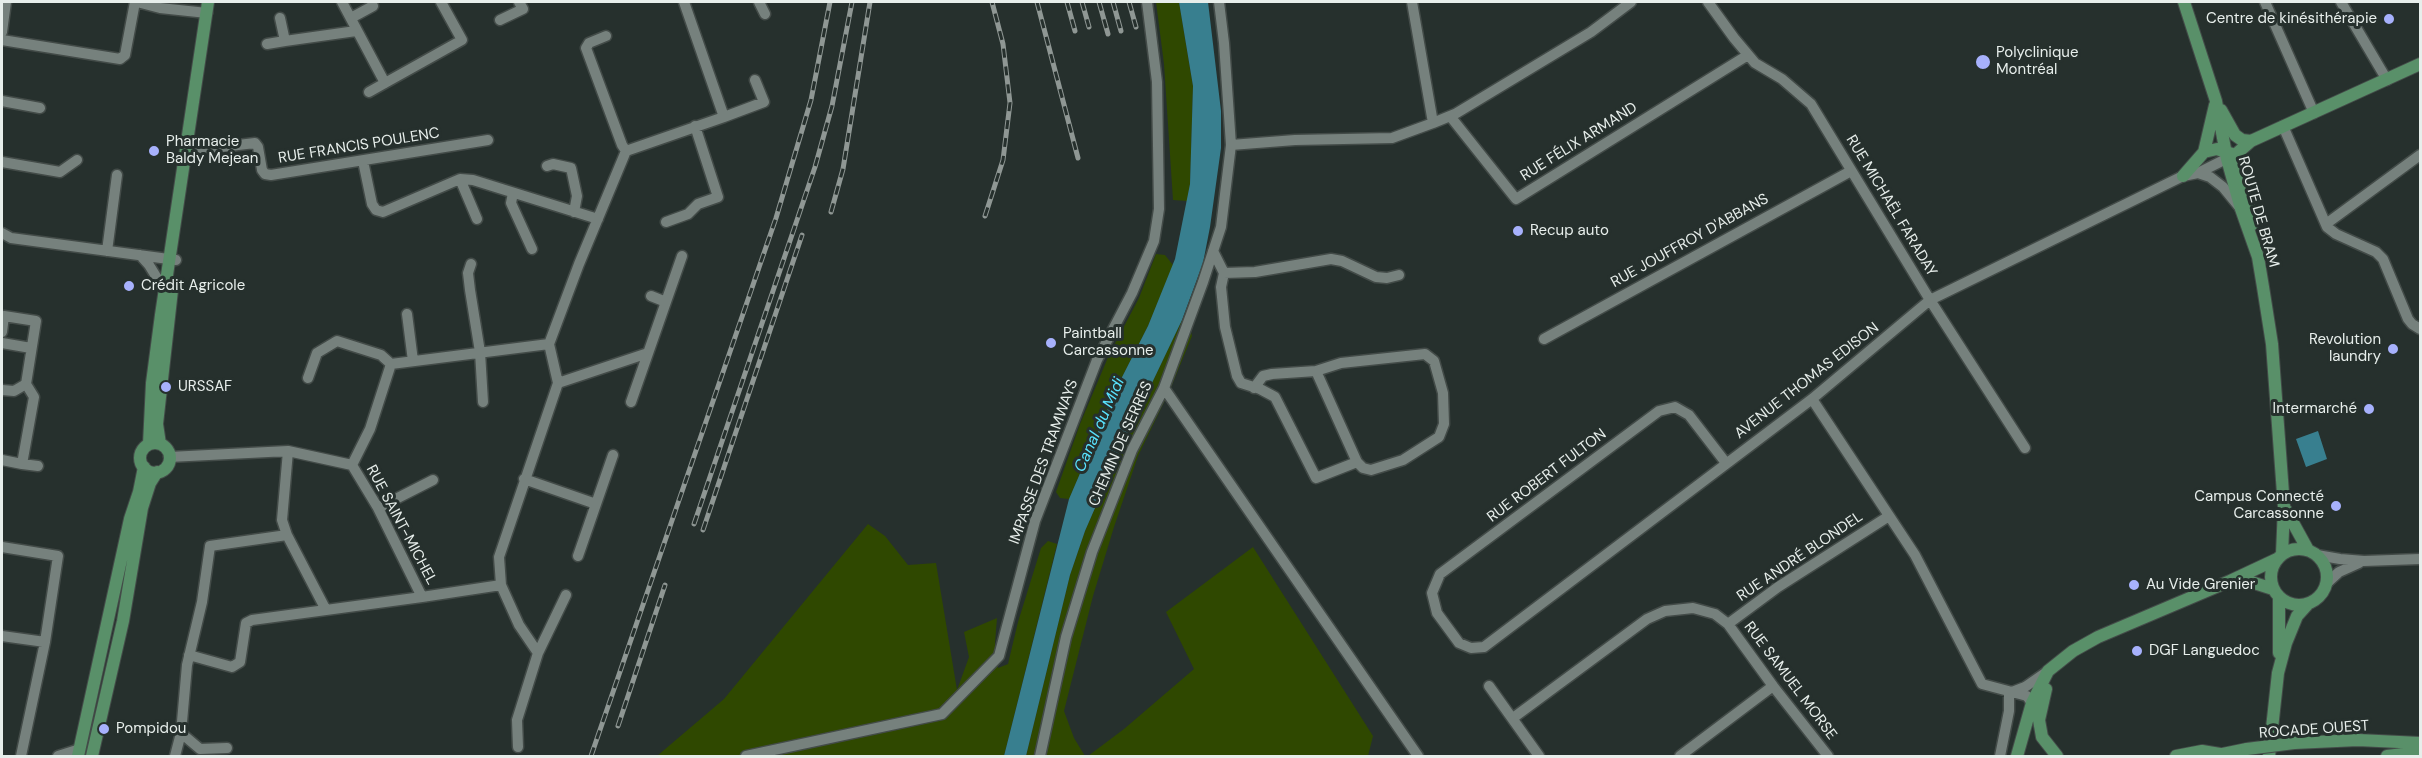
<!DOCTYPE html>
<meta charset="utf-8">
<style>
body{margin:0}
#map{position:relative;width:2422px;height:758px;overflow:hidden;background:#26302d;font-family:"DM Sans",sans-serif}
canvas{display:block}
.frame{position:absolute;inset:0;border:3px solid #e7eeeb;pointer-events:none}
</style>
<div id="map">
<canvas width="2422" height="758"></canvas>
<div class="frame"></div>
</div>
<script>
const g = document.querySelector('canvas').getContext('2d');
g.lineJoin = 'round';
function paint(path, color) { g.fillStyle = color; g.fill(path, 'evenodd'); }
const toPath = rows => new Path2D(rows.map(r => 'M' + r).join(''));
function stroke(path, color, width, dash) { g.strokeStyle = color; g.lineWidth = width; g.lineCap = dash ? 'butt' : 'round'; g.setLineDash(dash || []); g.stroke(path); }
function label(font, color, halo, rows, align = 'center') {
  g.font = font + ' "DM Sans",sans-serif'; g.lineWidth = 6; g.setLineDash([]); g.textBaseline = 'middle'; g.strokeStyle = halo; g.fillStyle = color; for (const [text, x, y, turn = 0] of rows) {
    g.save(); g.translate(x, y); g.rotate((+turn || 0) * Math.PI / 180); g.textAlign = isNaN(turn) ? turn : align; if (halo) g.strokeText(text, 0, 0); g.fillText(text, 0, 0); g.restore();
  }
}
paint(toPath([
 [1156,2,1179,2,1189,63,1193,86,1190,184,1187,201,1173,200,1164,64],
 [1156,254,1165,255,1173,265,1148,326,1118,385,1069,499,1060,498,1056,492,1080,424,1109,355,1139,298],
 [1182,320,1190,328,1192,336,1170,390,1138,456,1114,527,1093,596,1064,711,1074,738,1085,756,1026,756,1070,575,1085,531,1122,446],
 [868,524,885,536,908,565,936,563,957,690,969,657,964,632,997,618,995,643,998,668,1008,664,1018,622,1041,548,1048,541,1057,544,1004,756,657,756,724,699],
 [1253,547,1373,736,1368,756,1088,756,1124,729,1194,669,1166,612]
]), '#2f4800');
paint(toPath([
 [1179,2,1208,2,1221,111,1221,148,1210,227,1203,263,1182,320,1122,446,1085,531,1070,575,1026,756,1004,756,1069,499,1118,385,1148,326,1175,259,1190,184,1193,86],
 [2318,431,2327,459,2306,467,2296,439]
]), '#387f8f');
const minor = toPath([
 [137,2,160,8,207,13],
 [342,2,385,83,462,40,441,2],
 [759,2,765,14],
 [1412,2,1433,123],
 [1708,2,1734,38,1755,63,1782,79,1811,104,1930,300,2025,448],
 [2265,2,2314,113],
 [2341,2,2387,80],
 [280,18,285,41,356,31],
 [351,18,373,6],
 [500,20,523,9,519,2],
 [2,32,6,2],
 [606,36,589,43,586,48,622,145,626,151],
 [2,40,120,59,125,55,135,2],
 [267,44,285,41],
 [369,92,385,83],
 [2,101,40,108],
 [1450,116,1516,199,1748,55],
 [724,117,764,102,755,80],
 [2283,126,2327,227,2336,234,2376,252,2383,259,2408,319,2412,324,2420,329],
 [1231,145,1295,140,1392,138,1433,123,1455,114,1591,32,1631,2],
 [187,151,255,143,258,147,262,170,265,174,271,175,488,140],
 [363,161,372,204,376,210,383,212,460,179,473,180,598,219],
 [2,162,60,172,77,160],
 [547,166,553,164,571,168,577,196,574,212],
 [2198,173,2210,177,2223,187,2241,209],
 [460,179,477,219],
 [513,193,511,203,532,249],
 [666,222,688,214,698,204,718,197,695,126],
 [2326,224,2420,155],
 [2,233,11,238,176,260],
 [107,251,117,175],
 [1213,251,1224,273,1255,272,1331,259,1342,261,1376,277,1387,278,1399,275],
 [140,255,149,265,165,291],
 [471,264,468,273,470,290,480,352,483,402],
 [1224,273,1221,287,1225,327,1237,376,1241,383,1260,389,1275,397,1316,478,1357,462,1316,371],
 [651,296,666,302],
 [407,314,413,361],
 [2,332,4,316,36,321,26,384,14,391,2,390],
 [1544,339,1851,171],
 [2,343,31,348],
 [308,378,317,353,337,341,381,355,391,364],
 [558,383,648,353],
 [1164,388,1418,756],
 [1254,388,1263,376,1272,374,1316,371,1341,363,1425,354,1434,361,1443,393,1444,424,1439,437,1403,460,1371,470,1363,468,1357,462],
 [1812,399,1915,555,1982,684,2027,696,2032,703],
 [631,402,682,256],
 [288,451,282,520,287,535,326,610,422,597],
 [169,457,288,451,352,465,378,508,422,597,501,585],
 [2,460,22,464,34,397,26,384],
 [1726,463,1689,415,1675,407,1659,411,1440,574,1432,593,1437,613,1459,643,1471,648,1484,647,1812,399,1930,300,2183,176,2198,173,2232,156],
 [22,464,38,466],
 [352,465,370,429,391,364,549,344],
 [524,479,596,504],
 [378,508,433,480],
 [2,547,58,556,45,642,21,756],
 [2317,555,2340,559,2364,561,2420,559],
 [578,556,613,455],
 [2327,583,2339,572,2359,563],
 [1728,624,1778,587,1889,516],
 [2,636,45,642],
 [538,653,566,595],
 [189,655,232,667,240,662,246,623,252,620,326,610],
 [1489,686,1539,756],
 [2012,692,2025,687,2048,671],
 [1513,718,1647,619,1665,611,1693,608,1715,614,1728,624,1773,686,1828,756],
 [181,733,200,749,227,748],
 [518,747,517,720,538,653,519,625,501,585,499,557,558,383,549,344,579,264,626,151,724,117,684,2],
 [58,756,80,749],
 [175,756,181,733,187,665,202,602,210,546,287,535],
 [746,756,942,714,999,656,1035,521,1097,360,1132,293,1154,241,1159,209,1157,82,1147,2],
 [1040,756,1066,637,1092,552,1132,450,1164,388,1203,282,1221,227,1231,145,1224,43,1219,2],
 [1680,756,1773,686],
 [2000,756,2009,711,2009,693]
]);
const major = toPath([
 [2184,2,2216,101,2227,159,2241,209,2258,257,2263,287,2272,344,2284,507,2282,554],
 [2221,110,2235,135,2242,140,2251,141],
 [2204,152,2215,105],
 [2235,155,2251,141,2420,64],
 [2183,176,2204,152,2217,149,2235,155,2253,224],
 '140 458a15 15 0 1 1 30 0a15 15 0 1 1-30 0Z',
 [149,444,152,383,161,315,208,2],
 [160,444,157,424,172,290],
 [2286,510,2308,550],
 '2271 577a28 28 0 1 1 56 0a28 28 0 1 1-56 0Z',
 [2234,581,2248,581,2273,589],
 [2279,653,2279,598],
 [2046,689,2039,720,2042,737,2057,756],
 [2294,743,2358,740,2420,743],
 [78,756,130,519,139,492,144,467],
 [92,756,123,621,142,508,150,483,157,472],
 [2017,756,2032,703,2048,671,2073,651,2098,637,2230,581,2277,559],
 [2176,756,2202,751,2220,754],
 [2213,756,2247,749],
 [2269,756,2278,673,2286,643,2297,616,2307,605],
 [2387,756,2420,752]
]);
stroke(minor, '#434b48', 13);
stroke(major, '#434b48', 14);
stroke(minor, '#76817d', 10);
stroke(major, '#599069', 12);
const rail = toPath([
 [1037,2,1078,158],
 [1067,2,1075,31],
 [1082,2,1089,27],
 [1099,2,1108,34],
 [1113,2,1121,31],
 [1129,2,1136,27],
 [831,212,843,169,870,2],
 [985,216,1003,160,1010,103,1003,44,992,2],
 [694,524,815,167,832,106,852,2],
 [703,530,802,235],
 [618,726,665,585],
 [591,756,776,218,811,100,830,2]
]);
stroke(rail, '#8f9794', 5);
stroke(rail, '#26302d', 3, [9]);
const majorBridge = toPath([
 [2247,749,2294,743]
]);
stroke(majorBridge, '#434b48', 14, []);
stroke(majorBridge, '#599069', 12);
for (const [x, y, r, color] of [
 [2389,19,6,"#a7b1fc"],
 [1983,62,8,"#a7b1fc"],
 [154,151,6,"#a7b1fc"],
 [1518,231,6,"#a7b1fc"],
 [129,286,6,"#a7b1fc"],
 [1051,343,6,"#a7b1fc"],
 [2393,349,6,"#a7b1fc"],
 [166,387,6,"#a7b1fc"],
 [2369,409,6,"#a7b1fc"],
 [2336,506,6,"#a7b1fc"],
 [2134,585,6,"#a7b1fc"],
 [2137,651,6,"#a7b1fc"],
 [104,729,6,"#a7b1fc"]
]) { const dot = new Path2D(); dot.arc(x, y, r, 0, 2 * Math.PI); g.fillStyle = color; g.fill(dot); stroke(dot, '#26302d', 2); }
label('15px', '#e7eeeb', '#26302d', [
 ["Centre de kinésithérapie",2377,19,"right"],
 ["Polyclinique",1996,53],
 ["Montréal",1996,70],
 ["Pharmacie",166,142],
 ["Baldy Mejean",166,159],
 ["Recup auto",1530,231],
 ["Crédit Agricole",141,286],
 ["Paintball",1063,334],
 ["Carcassonne",1063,351],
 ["Revolution",2381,340,"right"],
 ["laundry",2381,357,"right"],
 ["URSSAF",178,387],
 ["Intermarché",2357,409,"right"],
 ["Campus Connecté",2324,497,"right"],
 ["Carcassonne",2324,514,"right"],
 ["Au Vide Grenier",2146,585],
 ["DGF Languedoc",2149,651],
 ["Pompidou",116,729]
], 'left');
label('15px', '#e7eeeb', '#26302d', [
 ["RUE FÉLIX ARMAND",1579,142,-32],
 ["RUE FRANCIS POULENC",359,146,-9],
 ["RUE MICHAËL FARADAY",1891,206,59],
 ["ROUTE DE BRAM",2258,212,74],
 ["RUE JOUFFROY D'ABBANS",1690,241,-29],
 ["AVENUE THOMAS EDISON",1807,381,-38],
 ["CHEMIN DE SERRES",1121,444,-66],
 ["IMPASSE DES TRAMWAYS",1044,462,-70],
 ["RUE ROBERT FULTON",1547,476,-37],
 ["RUE SAINT-MICHEL",401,525,62],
 ["RUE ANDRÉ BLONDEL",1800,557,-34],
 ["RUE SAMUEL MORSE",1790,681,53],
 ["ROCADE OUEST",2314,730,-4]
]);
label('italic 16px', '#59e2fe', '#26302d', [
 ["Canal du Midi",1100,425,-66]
]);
</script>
